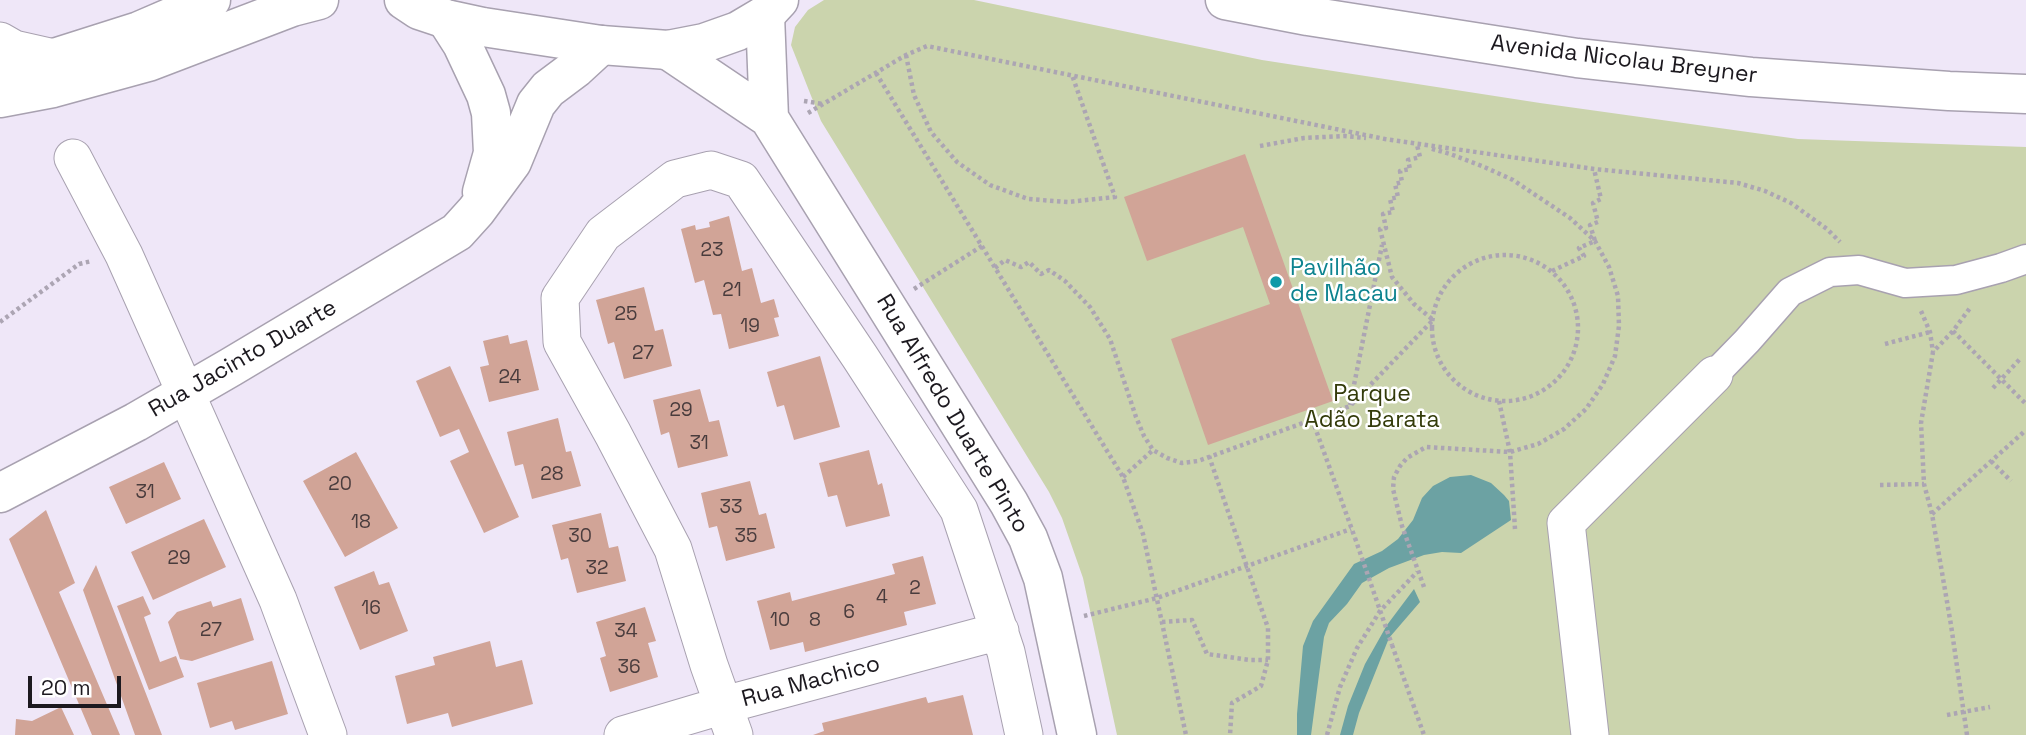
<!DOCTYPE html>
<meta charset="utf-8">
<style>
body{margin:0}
#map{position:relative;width:2026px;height:735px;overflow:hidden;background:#efe7f8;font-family:"Space Grotesk",sans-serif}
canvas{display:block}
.scale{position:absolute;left:28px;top:676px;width:93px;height:32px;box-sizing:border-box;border:4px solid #1c191f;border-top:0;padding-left:9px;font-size:21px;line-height:24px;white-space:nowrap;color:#1c191f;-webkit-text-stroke:5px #fff;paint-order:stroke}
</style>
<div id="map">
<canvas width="2026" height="735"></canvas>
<div class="scale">20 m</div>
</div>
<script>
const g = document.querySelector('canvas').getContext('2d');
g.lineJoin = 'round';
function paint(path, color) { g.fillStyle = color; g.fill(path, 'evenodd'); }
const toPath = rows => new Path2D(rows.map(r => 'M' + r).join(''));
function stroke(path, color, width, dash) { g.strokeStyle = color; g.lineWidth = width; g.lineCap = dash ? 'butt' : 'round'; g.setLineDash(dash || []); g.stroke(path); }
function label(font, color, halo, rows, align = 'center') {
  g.font = font + ' "Space Grotesk",sans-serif'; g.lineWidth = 5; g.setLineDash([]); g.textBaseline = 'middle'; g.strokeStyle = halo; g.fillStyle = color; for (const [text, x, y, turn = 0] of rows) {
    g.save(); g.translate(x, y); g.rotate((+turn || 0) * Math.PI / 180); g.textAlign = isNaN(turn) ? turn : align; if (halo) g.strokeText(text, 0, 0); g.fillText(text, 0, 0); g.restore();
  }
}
paint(toPath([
 [824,0,974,0,1262,60,1540,103,1798,139,2026,147,2026,735,1117,735,1083,578,1062,518,1049,492,821,121,791,45,795,27,808,10]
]), '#cbd4ad');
paint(toPath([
 [1471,475,1491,483,1504,495,1509,501,1511,520,1461,553,1442,552,1424,555,1389,568,1362,583,1347,604,1329,623,1324,637,1311,735,1297,735,1297,714,1303,646,1313,621,1354,564,1382,551,1398,539,1413,520,1422,498,1433,486,1450,477],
 [1414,589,1420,602,1389,638,1359,713,1353,735,1340,735,1348,706,1365,664,1387,625]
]), '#6ca2a3');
paint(toPath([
 [1245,154,1333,401,1208,445,1171,339,1270,304,1243,227,1147,261,1124,197],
 [729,216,742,271,752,268,761,303,774,299,779,317,774,318,779,336,729,349,721,314,713,315,704,280,695,283,681,229,695,225,696,230,710,227,709,222],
 [644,287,655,331,663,329,672,366,624,379,614,342,608,344,596,300],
 [508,335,510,344,527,340,539,390,489,402,480,367,489,365,483,341],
 [820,356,840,427,794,440,784,405,777,407,767,372],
 [450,366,519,517,484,533,450,461,469,452,459,429,440,437,416,381],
 [700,389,709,422,719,420,728,456,678,468,669,432,661,435,653,400],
 [558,418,566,452,571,451,581,486,532,499,523,464,515,466,507,432],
 [869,450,878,485,882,483,890,516,846,527,837,495,828,497,819,463],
 [356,452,398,528,345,557,303,481],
 [164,462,181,499,126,524,109,487],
 [750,481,759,515,766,513,775,548,726,561,717,526,709,528,701,493],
 [46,510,75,583,59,592,120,735,92,735,9,539],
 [601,513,609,548,618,546,626,581,577,593,568,558,561,560,552,525],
 [204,519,226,567,153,600,131,552],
 [923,556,936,604,904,612,907,625,805,652,803,642,770,650,757,601,790,592,792,601,895,574,892,564],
 [96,565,162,735,135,735,83,590],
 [374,571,379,585,389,582,408,631,360,650,334,587],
 [143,596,151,614,144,617,160,662,176,656,184,677,149,690,117,606],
 [241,598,254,640,192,661,180,659,168,622,177,612,211,601,213,607],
 [645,607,656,641,648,643,658,677,610,692,600,658,606,656,596,622],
 [490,641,496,667,522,660,533,704,452,727,448,713,407,724,395,676,435,665,433,657],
 [272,661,288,714,235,730,232,721,210,728,197,683],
 [963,695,973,735,813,735,824,731,822,723,926,697,928,703],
 [61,707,74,735,15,735,16,719,32,721]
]), '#d1a497');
const pedestrian = toPath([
 [1714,375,1747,341,1790,292,1830,272,1859,270,1905,283,1956,280,2001,268,2026,259]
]);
const minor = toPath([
 [0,41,14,49,54,58],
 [73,158,124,255,278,600,328,735],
 [623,735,724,705,1000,631],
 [734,735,709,665,673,549,613,434,562,342,560,298,603,234,675,179,711,170,741,180,860,357,959,510,1006,652,1024,735],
 [1590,735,1566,523,1714,375]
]);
const tertiary = toPath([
 [765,15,769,118],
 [446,19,462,44,486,95,491,113,493,153,482,192],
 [668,50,769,118,1009,503,1028,538,1043,578,1077,735],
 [0,493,136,422,231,367,457,232,476,211,512,162,536,104,548,89,576,68,601,45]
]);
const secondary = toPath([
 [404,0,419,10,446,19,483,27,601,45,668,50,704,43,738,31,765,15,779,0],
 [1225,0,1308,16,1577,58,1751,77,1949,91,2026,94],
 [0,68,54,58,139,31,211,0],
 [0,98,53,88,148,62,292,7,319,0]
]);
stroke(pedestrian, '#a8a1b0', 31);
stroke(minor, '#a8a1b0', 39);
stroke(tertiary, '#a8a1b0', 41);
stroke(secondary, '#a8a1b0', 41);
stroke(toPath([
 [906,55,914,95,931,132,957,162,990,185,1028,199,1068,202,1115,197,1072,75],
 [876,73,1123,477,1143,534,1186,735],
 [804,101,823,104],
 [808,113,906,55,927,46,1385,139,1594,169,1738,183,1765,191,1791,203,1827,229,1840,242],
 [1260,146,1304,138,1345,136,1366,138],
 '1432 328a73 73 0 1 1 146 0a73 73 0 1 1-146 0Z',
 [995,268,1005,260,1021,267,1029,262,1041,274,1049,270,1065,281,1090,307,1110,339,1136,417,1144,436,1153,450,1167,458,1182,463,1198,461,1350,406,1433,320,1414,304,1392,277,1380,229,1386,228,1383,214,1393,212,1390,199,1398,197,1395,184,1402,182,1400,171,1410,169,1408,160,1420,157,1417,145],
 [1552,271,1584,256,1579,248,1595,241,1590,225,1598,222,1593,203,1601,199,1594,169],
 [914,289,982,246],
 [1921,311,1930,332,1933,352],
 [0,322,79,264,92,261],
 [1953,331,2026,404],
 [1885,344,1930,332],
 [1993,388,2020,359],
 [1499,401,1510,452,1515,529],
 [1350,405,1382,245],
 [1312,419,1355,538],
 [1209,456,1268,628,1268,660,1261,686,1232,703,1230,735],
 [1991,461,2011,481],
 [1123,477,1153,450],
 [1880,485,1924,484],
 [1932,514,2026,430],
 [1424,587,1402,526,1393,489,1394,477,1400,466,1407,458,1426,447,1510,452,1538,444,1564,429,1586,409,1603,384,1615,356,1619,326,1618,296,1609,267,1595,241,1570,218,1513,180,1482,166,1450,154,1429,148],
 [1084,616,1157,598,1351,529],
 [1162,622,1192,620,1207,654,1250,660,1268,660],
 [1392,645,1424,735],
 [1947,715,1990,707],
 [1327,735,1340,687,1357,648,1380,611,1417,572],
 [1967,735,1951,625,1932,514,1924,484,1921,423,1933,352,1953,331,1970,308]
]), '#aca5b3', 4.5, [3.5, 3.5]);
stroke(pedestrian, '#fff', 28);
stroke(minor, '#fff', 37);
stroke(tertiary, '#fff', 38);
stroke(secondary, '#fff', 38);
stroke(toPath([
 [1355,538,1392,645]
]), '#aca5b3', 4.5, [3.5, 3.5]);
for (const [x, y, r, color] of [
 [1276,282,7,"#0f9aa8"]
]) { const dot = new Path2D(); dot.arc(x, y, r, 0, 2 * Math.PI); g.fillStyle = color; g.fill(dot); stroke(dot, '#fff', 2.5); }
label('19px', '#493c3d', null, [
 ["23",712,251],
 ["21",732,291],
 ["25",626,315],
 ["19",750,327],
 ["27",643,354],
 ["24",510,378],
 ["29",681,411],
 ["31",699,444],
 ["28",552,475],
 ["20",340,485],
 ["31",145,493],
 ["33",731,508],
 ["18",361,523],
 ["30",580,537],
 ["35",746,537],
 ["29",179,559],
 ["32",597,569],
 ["2",915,589],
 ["4",882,598],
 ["16",371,609],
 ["6",849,613],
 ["10",780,621],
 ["8",815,621],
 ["27",211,631],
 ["34",626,632],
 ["36",629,668]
]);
label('23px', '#1c191f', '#fff', [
 ["Avenida Nicolau Breyner",1624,60,7],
 ["Rua Jacinto Duarte",243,359,-30],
 ["Rua Alfredo Duarte Pinto",952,414,59],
 ["Rua Machico",811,682,-15]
]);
label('23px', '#0d838f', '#fff', [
 ["Pavilhão",1290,269],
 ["de Macau",1290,295]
], 'left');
label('23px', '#333b0a', '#fff', [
 ["Parque",1372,395],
 ["Adão Barata",1372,421]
]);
</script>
